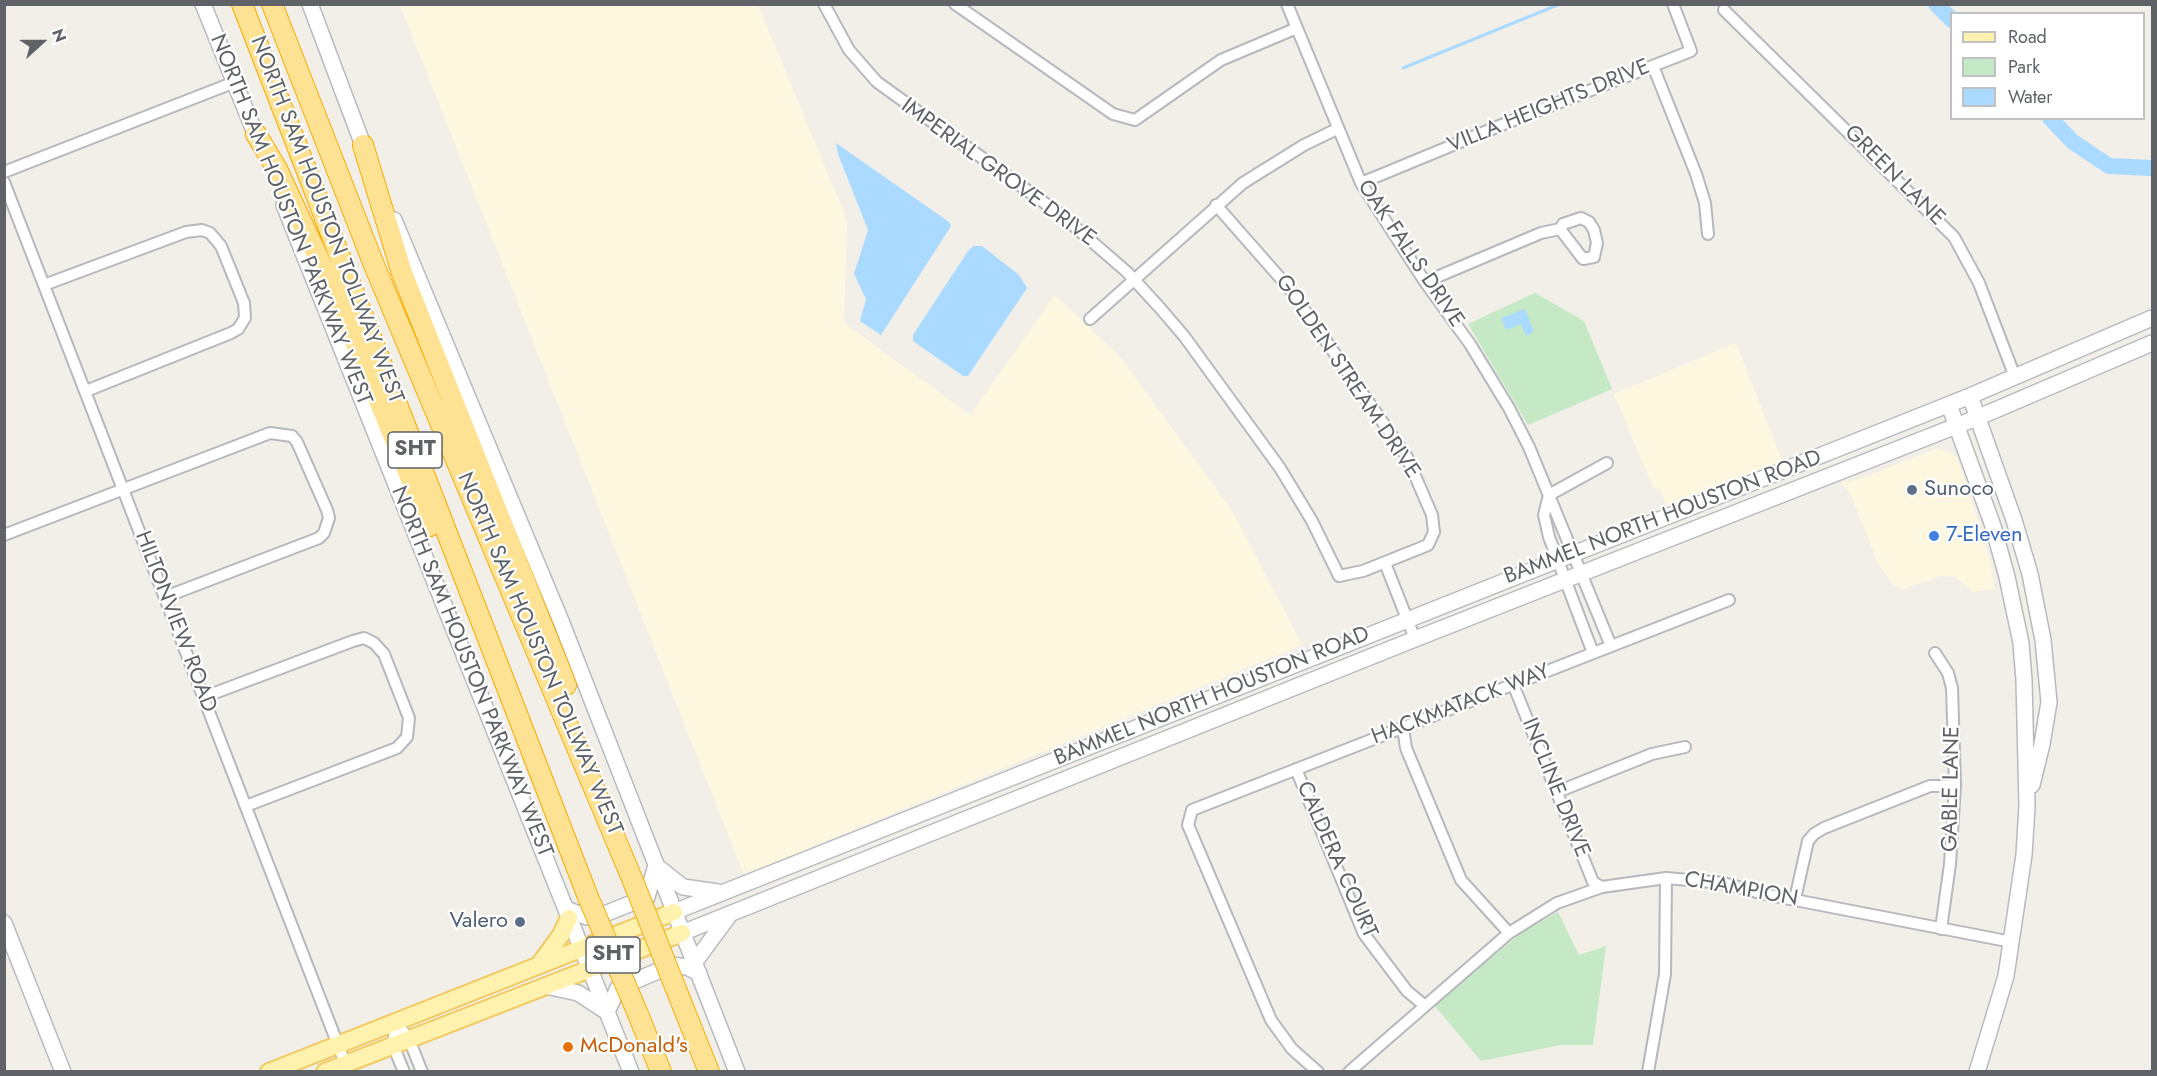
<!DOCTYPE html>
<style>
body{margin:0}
#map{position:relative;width:2157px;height:1076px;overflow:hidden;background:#f1efe8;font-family:Jost,sans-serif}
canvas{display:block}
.frame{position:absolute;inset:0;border:6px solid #5f6368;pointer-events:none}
.legend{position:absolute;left:1950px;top:12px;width:195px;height:108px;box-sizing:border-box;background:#fff;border:2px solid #bfc1c3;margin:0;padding:8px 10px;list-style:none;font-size:18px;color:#5f6368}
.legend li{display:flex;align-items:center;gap:12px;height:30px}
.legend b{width:30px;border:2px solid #bfc1c3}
.north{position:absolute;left:12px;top:12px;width:60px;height:60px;-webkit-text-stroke:4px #fff;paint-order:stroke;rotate:69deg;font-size:16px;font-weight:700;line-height:24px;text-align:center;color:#5f6368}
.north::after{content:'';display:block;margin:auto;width:21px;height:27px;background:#5f6368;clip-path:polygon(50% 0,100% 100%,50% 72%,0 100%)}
</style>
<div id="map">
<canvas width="2157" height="1076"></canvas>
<div class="frame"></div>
<ul class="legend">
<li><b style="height:8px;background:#fff2af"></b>Road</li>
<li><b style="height:16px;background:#c5e8c5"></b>Park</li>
<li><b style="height:16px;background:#aadaff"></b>Water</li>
</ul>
<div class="north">N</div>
</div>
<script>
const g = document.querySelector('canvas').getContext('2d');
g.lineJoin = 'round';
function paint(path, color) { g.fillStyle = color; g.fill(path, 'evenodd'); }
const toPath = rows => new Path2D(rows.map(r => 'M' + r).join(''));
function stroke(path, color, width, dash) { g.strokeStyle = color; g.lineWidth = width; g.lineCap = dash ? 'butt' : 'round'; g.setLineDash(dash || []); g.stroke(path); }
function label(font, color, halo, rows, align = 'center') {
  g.font = font + ' Jost,sans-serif'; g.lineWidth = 4.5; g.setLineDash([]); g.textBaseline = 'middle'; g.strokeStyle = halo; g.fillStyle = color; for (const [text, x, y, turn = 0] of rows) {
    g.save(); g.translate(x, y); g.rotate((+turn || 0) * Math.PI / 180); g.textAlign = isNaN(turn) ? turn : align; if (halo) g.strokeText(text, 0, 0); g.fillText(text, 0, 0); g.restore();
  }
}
paint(toPath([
 [400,5,758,5,847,220,844,323,970,415,1055,295,1121,358,1233,512,1302,645,744,875],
 [1736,343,1783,463,1667,508,1661,491,1653,487,1614,394],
 [1938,448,1956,456,1966,482,1990,560,1994,589,1973,592,1956,577,1940,576,1903,589,1892,584,1878,563,1850,493,1840,483,1862,478]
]), '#fef7e0');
paint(toPath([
 [1535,293,1584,321,1612,389,1528,425,1468,324],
 [1558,912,1579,955,1606,946,1593,1045,1561,1045,1481,1061,1434,1005,1521,933]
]), '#c5e8c5');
paint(toPath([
 [836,143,949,222,951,226,881,335,860,321,866,299,854,274,868,230,838,154],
 [974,246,982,246,1019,275,1027,288,968,376,963,376,913,341,913,335,968,251],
 [1525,309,1534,332,1526,336,1521,324,1506,330,1501,318]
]), '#aadaff');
stroke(toPath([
 [1403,68,1560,4]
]), '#aadaff', 3);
stroke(toPath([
 [1936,4,1952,20],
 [2050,118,2073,142,2109,166,2152,168]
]), '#aadaff', 16);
const street = toPath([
 [824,4,849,50,877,82,1060,214,1127,272,1160,308,1184,336,1280,468,1312,521,1339,576,1363,571,1428,545,1434,532,1432,515,1407,457,1289,288,1216,205],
 [955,4,1113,114,1135,120,1221,60,1297,28],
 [1287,4,1361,183,1425,282,1470,344,1509,408,1529,447,1611,646],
 [1724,10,1954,237,1979,283,2015,377],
 [1653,66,1696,174,1705,203,1708,234],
 [4,172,235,82],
 [4,182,345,1063],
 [1361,183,1499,126,1691,51,1673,4],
 [1425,282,1541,233,1560,229,1563,224,1581,218,1589,222,1594,230,1597,243,1594,257,1583,259,1560,229],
 [44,285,186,232,202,230,210,233,221,246,244,303,245,318,238,329,231,333,86,391],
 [1090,319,1243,183,1304,145,1337,129],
 [1549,495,1544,515,1549,537,1593,653],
 [1549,495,1607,463],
 [4,535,270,433,292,436,297,442,327,510,329,518,324,533,319,538,165,597],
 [1385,563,1415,639],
 [1935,653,1948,673,1952,688,1955,786,1950,864,1941,929],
 [1513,684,1593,882,1602,887],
 [204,697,353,641,364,638,374,643,384,654,409,718,407,737,397,748,246,806],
 [1403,728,1406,748,1461,880,1509,933],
 [1296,769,1364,934,1407,991,1424,1005],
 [1557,792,1652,754,1685,747],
 [1795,899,1808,841,1814,834,1824,828,1930,786,1955,786],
 [396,1022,409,1039,422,1072],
 [396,1022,393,1045,404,1072],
 [1318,1072,1292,1049,1271,1020,1188,825,1192,810,1729,600],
 [1349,1072,1509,933,1557,903,1602,887,1666,878,1723,883,1764,894,2012,942],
 [1648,1072,1665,974,1666,878]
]);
const secondary = toPath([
 [203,4,259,143],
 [310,4,366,153],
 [284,205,631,1072],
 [394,220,561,621,737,1072],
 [1970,396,2014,520,2030,574,2043,640,2049,702,2042,744,2032,785],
 [1949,405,1993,526,2007,577,2021,643,2024,680,2027,806,2024,855,2006,976,1977,1072],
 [659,868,683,887,718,892],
 [566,909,587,917,602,915,647,897,656,865],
 [674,912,1970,396,2152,318],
 [4,923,63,1072],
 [682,933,1415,639,1979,417,2152,343],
 [694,963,728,917],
 [546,986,578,993,607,1012,618,988,672,965,687,967,699,973]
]);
const primary = toPath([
 [539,965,561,935,569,918],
 [269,1072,674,912],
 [325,1072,682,933]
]);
const highway = toPath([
 [242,4,588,897],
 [272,4,374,265,633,881],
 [256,134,277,169,342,309,430,526],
 [363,145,402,273,566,685],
 [678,994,709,1072],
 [638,1014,661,1072]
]);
stroke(street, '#b5b8bc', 14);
stroke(secondary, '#b6babf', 18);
stroke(primary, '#f2c960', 20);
stroke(highway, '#f9ab00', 22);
stroke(street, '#fff', 10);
stroke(secondary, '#fff', 15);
stroke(primary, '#fff2af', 16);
stroke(highway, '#fde293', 20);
const highwayBridge = toPath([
 [633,881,678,994],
 [588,897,638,1014]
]);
stroke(highwayBridge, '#f9ab00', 22, []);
stroke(highwayBridge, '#fde293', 20);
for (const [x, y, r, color] of [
 [1912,490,6,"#5c6f8a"],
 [1934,536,6,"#3f7fe0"],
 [520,922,6,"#5c6f8a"],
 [568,1047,6,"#e8710a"]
]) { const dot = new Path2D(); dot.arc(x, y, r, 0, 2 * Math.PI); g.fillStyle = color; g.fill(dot); stroke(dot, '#fff', 2); }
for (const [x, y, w] of [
 [415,450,54],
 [613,955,54]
]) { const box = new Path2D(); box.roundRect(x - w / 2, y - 18, w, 36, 4.5); g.fillStyle = '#fff'; g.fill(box); stroke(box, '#5f6368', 1.5); }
label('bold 21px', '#5f6368', null, [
 ["SHT",415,450],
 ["SHT",613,955]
]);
label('22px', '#5f6368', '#fff', [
 ["VILLA HEIGHTS DRIVE",1549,107,-22],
 ["IMPERIAL GROVE DRIVE",998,173,36],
 ["GREEN LANE",1894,176,45],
 ["NORTH SAM HOUSTON PARKWAY WEST",290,220,68],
 ["NORTH SAM HOUSTON TOLLWAY WEST",326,220,69],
 ["OAK FALLS DRIVE",1410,254,56],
 ["GOLDEN STREAM DRIVE",1347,377,56],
 ["BAMMEL NORTH HOUSTON ROAD",1663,518,-21],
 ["HILTONVIEW ROAD",175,622,69],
 ["NORTH SAM HOUSTON TOLLWAY WEST",539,654,67],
 ["NORTH SAM HOUSTON PARKWAY WEST",471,672,68],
 ["BAMMEL NORTH HOUSTON ROAD",1212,697,-22],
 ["HACKMATACK WAY",1461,705,-21],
 ["INCLINE DRIVE",1555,788,68],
 ["GABLE LANE",1952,789,-89],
 ["CALDERA COURT",1336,860,66],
 ["CHAMPION",1741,890,10]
]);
label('22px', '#4e5e75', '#fff', [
 ["Sunoco",1924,490],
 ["Valero",508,922,"right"]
], 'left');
label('22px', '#366cbe', '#fff', [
 ["7-Eleven",1946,536]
], 'left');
label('22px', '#c56008', '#fff', [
 ["McDonald's",580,1047]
], 'left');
</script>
